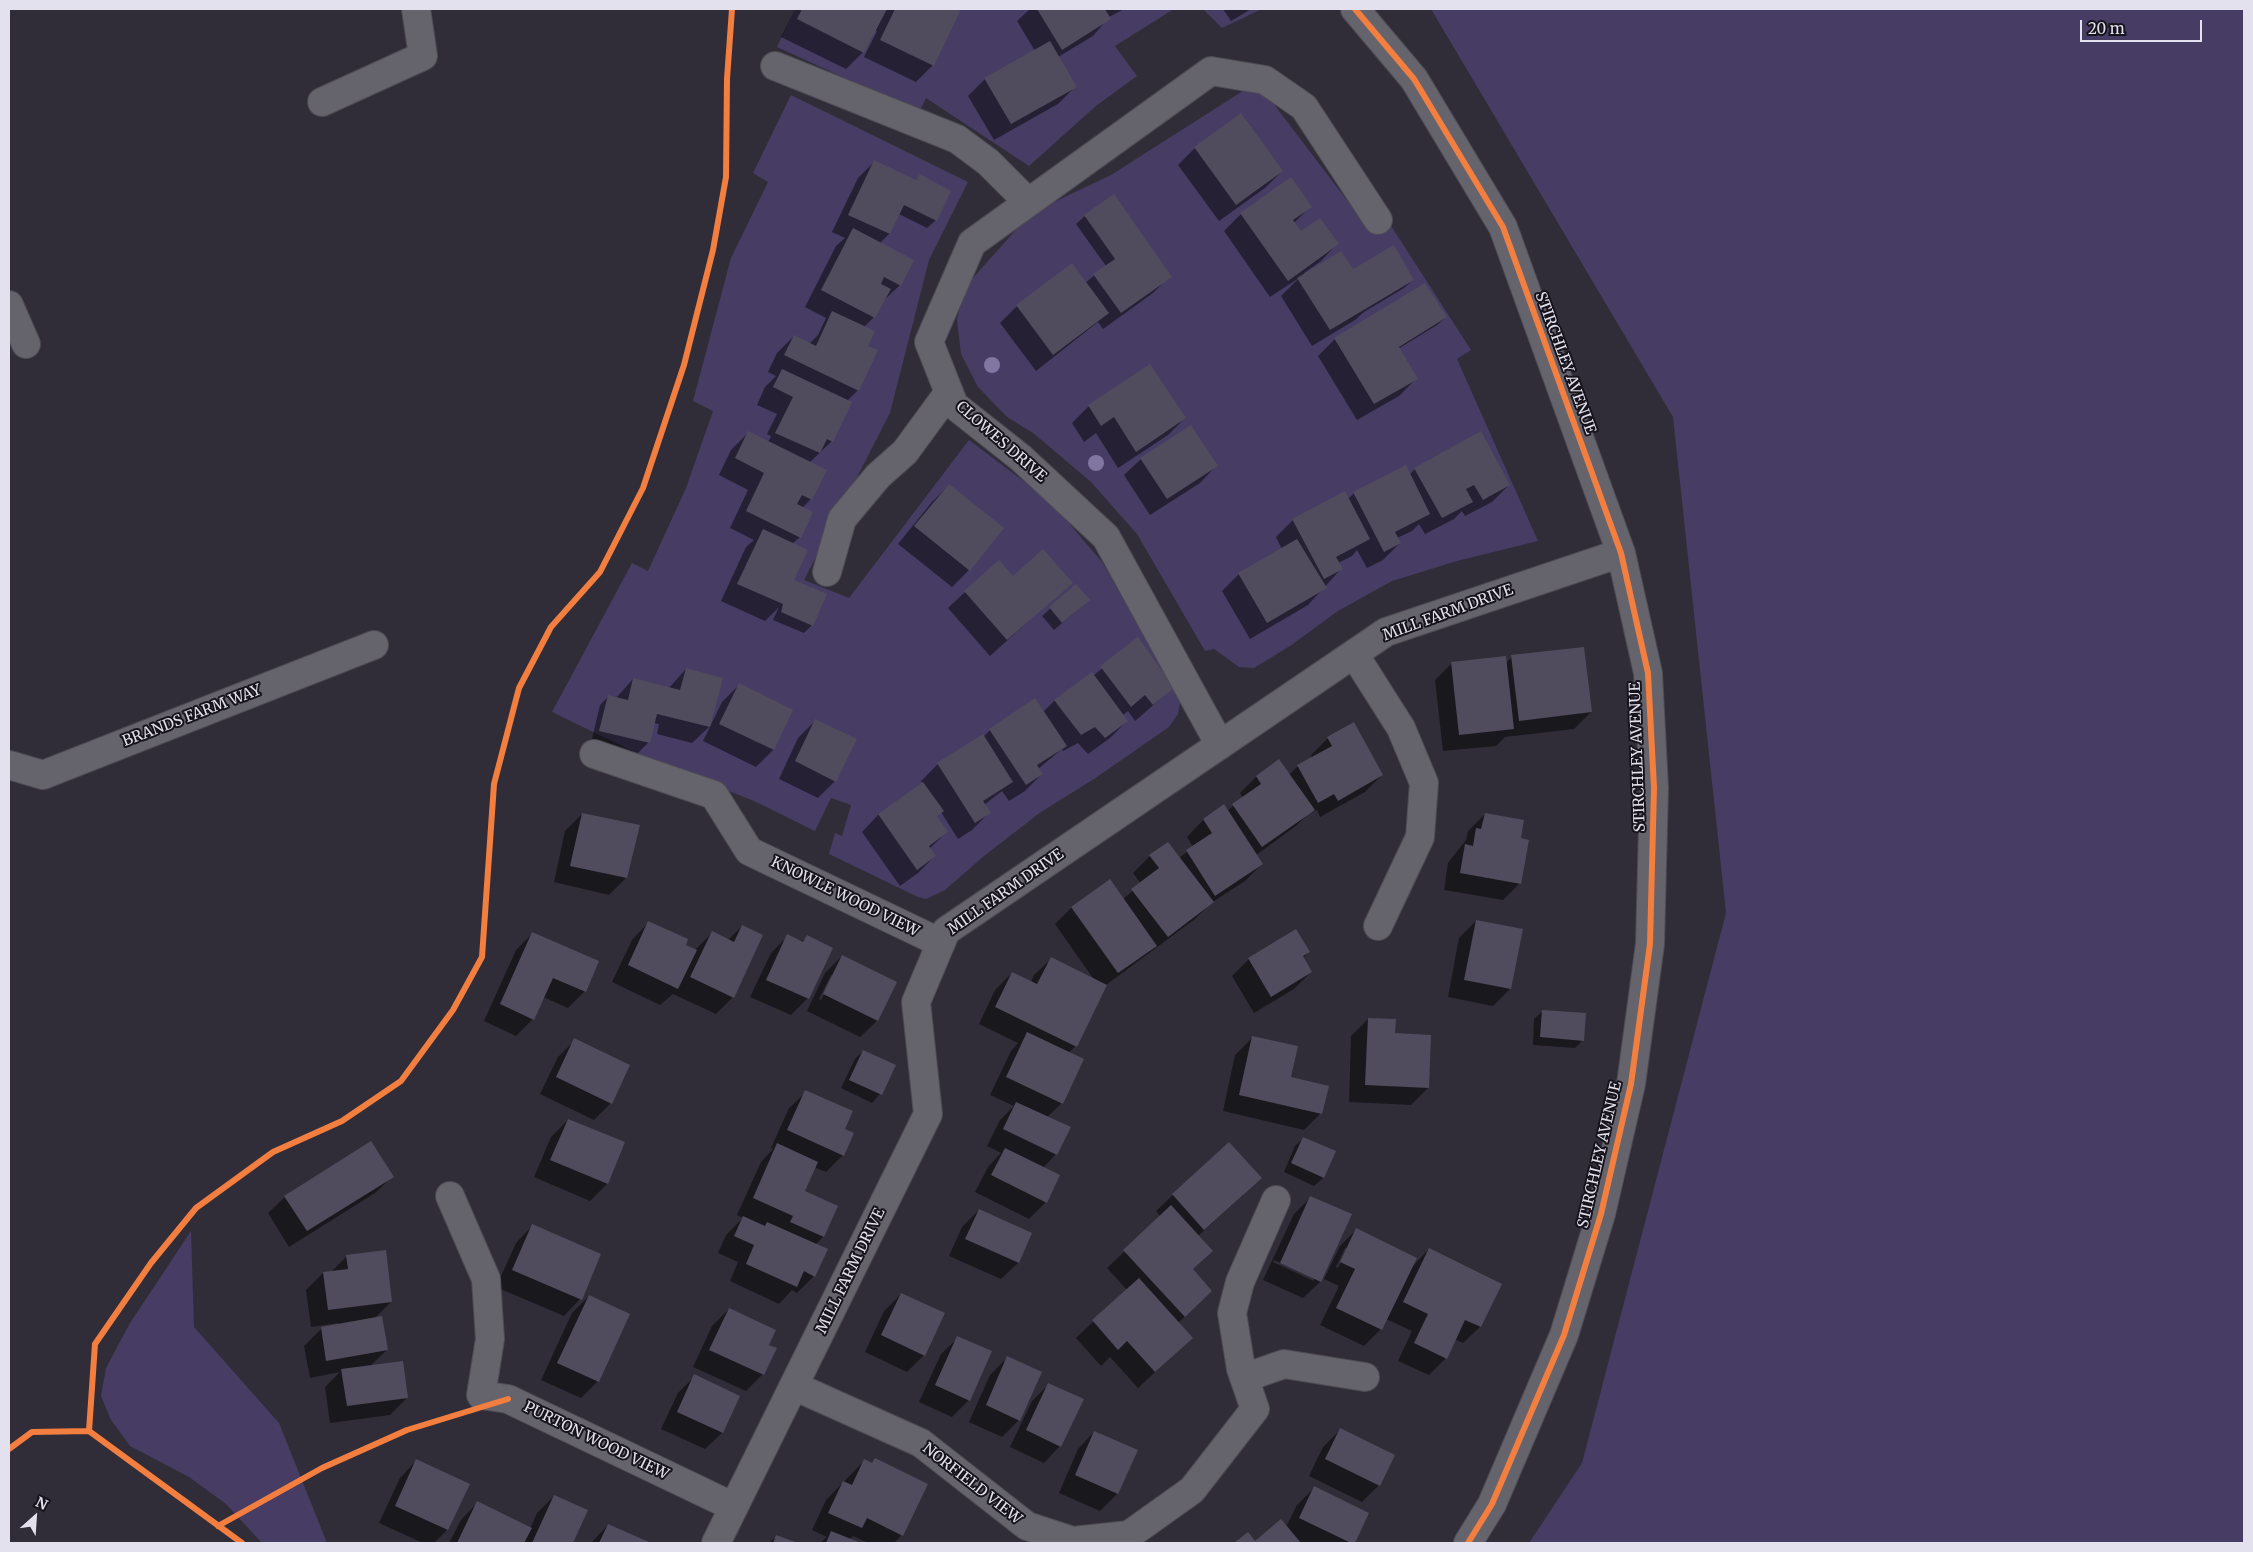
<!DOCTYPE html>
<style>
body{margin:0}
#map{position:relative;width:2253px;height:1552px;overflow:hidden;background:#302d38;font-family:Merriweather,serif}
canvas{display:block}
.frame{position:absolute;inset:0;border:10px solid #e3e1ed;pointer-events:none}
.north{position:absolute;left:10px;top:1492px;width:50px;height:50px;-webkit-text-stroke:4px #16131c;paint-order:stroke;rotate:26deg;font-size:14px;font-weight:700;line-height:20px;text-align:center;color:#e3e1ed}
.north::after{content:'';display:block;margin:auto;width:18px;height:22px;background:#e3e1ed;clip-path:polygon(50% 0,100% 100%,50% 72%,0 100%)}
.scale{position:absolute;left:2080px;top:20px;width:122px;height:22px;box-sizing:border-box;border:2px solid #e3e1ed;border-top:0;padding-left:6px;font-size:15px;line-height:18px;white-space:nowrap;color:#e3e1ed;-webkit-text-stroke:4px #16131c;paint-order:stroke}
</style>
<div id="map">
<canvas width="2253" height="1552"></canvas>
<div class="frame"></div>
<div class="north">N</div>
<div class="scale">20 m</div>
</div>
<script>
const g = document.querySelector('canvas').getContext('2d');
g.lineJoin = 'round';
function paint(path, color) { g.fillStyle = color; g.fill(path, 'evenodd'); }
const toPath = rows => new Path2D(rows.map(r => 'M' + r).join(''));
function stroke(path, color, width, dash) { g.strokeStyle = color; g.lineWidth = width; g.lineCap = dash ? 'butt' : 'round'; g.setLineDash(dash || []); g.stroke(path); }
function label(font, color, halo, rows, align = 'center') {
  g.font = font + ' Merriweather,serif'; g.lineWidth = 4; g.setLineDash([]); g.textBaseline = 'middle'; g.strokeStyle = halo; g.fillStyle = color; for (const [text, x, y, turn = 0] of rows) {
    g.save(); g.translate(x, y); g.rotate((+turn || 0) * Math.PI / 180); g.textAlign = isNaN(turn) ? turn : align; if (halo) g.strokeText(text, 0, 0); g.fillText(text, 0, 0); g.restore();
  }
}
paint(toPath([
 [795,9,1174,9,1115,46,1137,76,1096,106,1029,166,926,98,919,112,777,47],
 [1203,9,1262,9,1222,28],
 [1431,9,2244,9,2244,1543,1529,1543,1582,1463,1726,913,1673,417],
 [1257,82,1368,228,1386,218,1471,350,1457,359,1538,541,1457,561,1392,581,1338,611,1290,646,1254,668,1239,667,1214,649,1205,651,1137,534,1091,482,1033,433,1007,417,978,387,961,354,957,320,964,288,1031,213,1111,175],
 [791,95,968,182,929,260,890,413,804,580,849,598,969,440,1050,501,1102,562,1181,698,1178,714,1169,727,1094,779,1041,812,984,856,945,890,926,899,918,897,829,854,835,833,842,836,851,805,831,798,815,831,754,801,651,760,552,712,632,563,648,571,686,488,713,411,693,401,731,258,768,182,753,173],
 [191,1231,194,1327,279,1423,327,1543,262,1543,226,1504,189,1477,130,1446,111,1420,101,1396,106,1368,130,1323]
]), '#473c63');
paint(toPath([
 [795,9,953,9,958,11,933,65,916,82,864,57,877,31,875,30,863,52,846,69,781,37],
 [1030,9,1124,9,1109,17,1093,36,1058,57,1075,87,1058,104,994,140,968,96,985,79,1035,51,1017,21],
 [1223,9,1251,9,1231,21],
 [1195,148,1282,171,1265,188,1219,221,1178,165],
 [875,161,915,181,920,176,936,220,927,228,899,214,889,234,880,243,900,285,882,302,874,317,864,327,867,345,858,390,847,401,832,441,809,463,811,499,802,508,800,537,792,544,793,581,812,625,804,633,773,620,779,607,765,621,721,601,746,547,754,540,730,528,748,490,719,475,731,450,748,433,768,442,771,436,767,434,777,414,757,405,765,387,776,376,768,372,777,353,794,336,809,344,818,335,826,318,805,307,836,246,845,238,832,232,858,178],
 [1291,179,1310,207,1294,223,1301,233,1337,244,1321,261,1304,273,1305,275,1352,271,1413,280,1404,288,1364,312,1355,320,1312,346,1281,296,1299,278,1270,297,1224,231,1241,214],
 [1085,216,1170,276,1153,293,1103,329,1098,322,1036,371,1000,323,1017,306,1085,283,1106,266,1076,224],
 [1446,317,1437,325,1398,349,1416,379,1399,396,1357,420,1318,356,1335,339],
 [1150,366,1185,418,1168,435,1118,468,1096,433,1084,442,1072,423,1089,406],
 [1141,459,1216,466,1200,483,1150,515,1124,475],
 [1415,469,1509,485,1492,502,1465,516,1462,511,1454,519,1425,534,1419,524,1412,531,1397,538,1400,543,1383,560,1367,568,1357,550,1352,556,1338,563,1341,569,1308,605,1250,639,1222,591,1239,574,1282,549,1276,537,1293,520,1348,499,1354,493,1409,475],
 [949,485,969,570,952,587,898,544,932,502],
 [1013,577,1071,583,990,656,948,608,965,592],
 [1076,586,1080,608,1054,630,1042,616],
 [1137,639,1173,688,1135,721,1128,711,1123,715,1127,721,1110,738,1088,754,1078,743,1063,751,1062,749,1038,769,1042,774,1025,791,1009,801,1002,791,984,805,989,813,972,830,958,839,941,812,936,816,947,832,929,849,935,856,918,873,900,886,862,832,878,815,923,784,921,781,938,764,983,737,990,730,1035,700,1043,712,1054,701,1091,674,1093,676],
 [1512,657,1591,712,1574,729,1505,737,1496,746,1443,751,1435,680,1452,663,1506,663],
 [686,669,710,726,692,743,657,734,659,724,654,723,649,742,632,759,603,752,605,742,592,739,600,705,608,697,616,698,633,679,668,689],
 [739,685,792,710,773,750,756,767,703,741,722,702],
 [815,721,835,781,818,798,779,779,798,738],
 [1328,738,1382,775,1365,792,1320,817,1317,810,1308,814,1296,826,1256,855,1262,864,1245,881,1211,903,1195,919,1106,985,1076,1046,1068,1053,1062,1103,1047,1117,1056,1154,1043,1168,1046,1202,1029,1219,975,1192,988,1167,1001,1153,987,1146,1000,1120,1014,1106,990,1095,1011,1051,1018,1043,979,1024,995,990,1012,973,1031,982,1034,975,1051,959,1095,981,1055,924,1071,908,1109,880,1123,899,1141,884,1133,873,1150,856,1179,858,1193,847,1187,837,1203,820,1224,806,1227,811,1243,798,1240,793,1256,777,1289,775,1298,766,1312,758,1311,755],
 [582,814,626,878,609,895,554,882,565,831],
 [1485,814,1519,839,1520,883,1503,900,1444,890,1448,863,1466,840,1468,831],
 [1476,921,1510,989,1493,1006,1448,997,1459,938],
 [648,923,695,950,712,933,728,940,742,926,733,997,716,1014,673,994,660,1005,612,982,632,940],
 [533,933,585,991,568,1008,543,997,533,1019,516,1036,484,1021,516,950],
 [788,936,801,943,807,937,808,998,791,1015,750,997,771,953],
 [1309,952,1303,958,1311,972,1294,989,1254,1013,1232,976,1249,959],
 [842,956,877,1021,860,1037,807,1011,825,973],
 [831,975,833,975,821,1000,819,999],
 [1543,1011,1583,1040,1575,1048,1533,1045,1534,1019],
 [1368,1019,1394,1034,1428,1088,1411,1105,1349,1102,1351,1036],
 [1252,1038,1321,1113,1304,1130,1223,1111,1235,1055],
 [575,1040,611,1103,594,1120,540,1094,558,1057],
 [863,1051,894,1065,880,1094,872,1103,841,1088,855,1059],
 [806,1092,844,1130,843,1155,826,1172,814,1167,804,1192,836,1207,823,1237,815,1245,814,1276,797,1293,792,1290,779,1304,730,1281,738,1262,718,1253,726,1235,743,1218,737,1215,761,1162,773,1149,771,1148,789,1108],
 [568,1120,623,1143,607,1184,590,1201,534,1177,551,1137],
 [1304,1138,1334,1152,1323,1178,1314,1186,1284,1172,1295,1146],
 [392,1177,375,1193,289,1247,268,1213,285,1197],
 [1173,1195,1243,1195,1198,1236,1192,1270,1194,1308,1178,1323,1192,1338,1138,1388,1110,1357,1101,1366,1076,1338,1127,1290,1107,1268,1161,1217,1156,1211],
 [1311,1197,1320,1282,1303,1298,1263,1280,1294,1214],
 [1274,1260,1314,1278,1314,1281,1273,1262],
 [979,1210,1030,1234,1018,1263,1001,1279,949,1256,962,1227],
 [532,1226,580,1299,564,1316,496,1287,516,1243],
 [1357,1229,1412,1267,1429,1249,1500,1284,1480,1327,1463,1343,1454,1339,1446,1358,1429,1375,1398,1361,1412,1331,1386,1319,1381,1329,1364,1346,1320,1325,1339,1286,1324,1279,1340,1246],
 [1345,1248,1348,1248,1338,1268,1336,1267],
 [347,1256,391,1302,374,1319,387,1350,370,1366,407,1398,390,1415,330,1423,325,1387,340,1372,310,1378,304,1346,321,1329,338,1326,338,1323,311,1327,306,1290,323,1273,330,1273],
 [901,1294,924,1355,907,1372,865,1352,884,1311],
 [589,1296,598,1381,581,1398,541,1380,572,1313],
 [729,1309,768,1345,763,1374,746,1391,693,1367,712,1326],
 [958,1338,969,1400,952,1417,919,1402,941,1354],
 [1007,1358,1019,1420,1002,1437,969,1422,990,1375],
 [695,1376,722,1433,705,1449,661,1429,678,1393],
 [1049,1384,1060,1446,1044,1463,1010,1447,1032,1401],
 [1340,1430,1379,1485,1362,1502,1309,1476,1323,1447],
 [1094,1432,1136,1451,1117,1494,1100,1511,1059,1493,1078,1449],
 [875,1460,902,1535,894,1543,868,1543,853,1536,849,1540,858,1543,820,1543,827,1537,812,1530,826,1500,864,1461,871,1464],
 [416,1461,468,1484,447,1530,434,1543,423,1543,379,1523,400,1478],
 [1314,1488,1368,1514,1353,1543,1236,1543,1248,1534,1255,1542,1286,1527,1297,1505],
 [554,1496,586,1510,571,1543,449,1543,461,1520,477,1503,530,1529,537,1513],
 [608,1525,648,1543,591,1543],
 [777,1536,794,1543,769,1543]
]), '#0007');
paint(toPath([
 [802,9,887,9,864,53,797,19],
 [895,9,956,9,960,11,934,66,880,40],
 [1037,9,1105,9,1111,19,1062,50],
 [1050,41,1077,87,1011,124,984,78],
 [1241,113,1283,171,1236,205,1194,147],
 [874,160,916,180,920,174,951,191,937,221,904,205,890,234,848,215],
 [1291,177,1312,207,1293,220,1301,231,1320,218,1339,244,1288,281,1240,213],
 [1114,194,1172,277,1121,313,1093,274,1115,259,1084,215],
 [853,228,914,260,901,286,884,277,881,284,891,289,875,318,821,290],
 [1394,245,1414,280,1330,330,1297,278,1341,251,1353,269],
 [1072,263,1109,313,1053,355,1016,305],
 [1425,283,1447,317,1399,347,1418,379,1374,404,1334,338],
 [832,311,875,331,868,346,878,350,859,391,784,355,794,335,816,346],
 [1150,364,1186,418,1136,452,1114,417,1101,426,1088,405],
 [782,369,852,402,833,442,827,439,820,453,775,433,793,397,773,387],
 [1191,425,1218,466,1167,499,1140,458],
 [748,431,827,470,812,500,802,495,797,504,813,512,801,538,746,511,764,473,735,458],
 [1481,431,1510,485,1483,500,1474,485,1466,489,1473,502,1442,518,1414,468],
 [1406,465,1430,514,1395,532,1401,543,1384,552,1353,492],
 [949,484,1004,528,970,571,914,526],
 [1345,491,1370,539,1336,557,1343,569,1324,579,1292,519],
 [763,529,808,550,794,580,827,594,813,626,781,612,783,604,737,584],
 [1297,539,1327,588,1267,623,1238,573],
 [1043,549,1073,583,1007,640,964,591,999,560,1013,576],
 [1076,584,1090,600,1062,623,1049,607],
 [1138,637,1174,688,1153,705,1145,695,1131,707,1100,666],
 [1584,647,1592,712,1519,721,1511,655],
 [1506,656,1514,729,1459,735,1451,662],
 [686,668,723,678,710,727,657,714,650,743,599,731,608,695,628,700,633,678,680,690],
 [1092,672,1128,721,1105,738,1095,727,1081,735,1054,700],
 [739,683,793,710,774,750,719,724],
 [1035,698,1067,746,1037,765,1043,774,1026,785,989,729],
 [815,719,857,739,836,782,795,761],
 [1354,722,1383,775,1338,801,1334,794,1318,803,1297,765,1332,746,1327,737],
 [983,734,1013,782,983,801,991,813,975,823,937,763],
 [1279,759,1315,810,1262,847,1232,804,1261,784,1256,776],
 [923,782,944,811,937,816,948,832,929,846,936,856,917,870,878,814],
 [1224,804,1263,864,1215,896,1186,850,1212,833,1203,819],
 [582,813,640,825,627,878,570,866],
 [1485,813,1524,820,1521,838,1529,840,1521,884,1460,873,1465,844,1473,846,1476,828,1481,829],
 [1168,842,1214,902,1168,937,1131,889,1159,868,1149,855],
 [1110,879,1157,946,1118,973,1071,907],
 [1476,920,1523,929,1511,989,1464,980],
 [648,921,688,939,686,945,697,950,678,989,628,965],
 [742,925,763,935,734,998,690,977,712,931,734,942],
 [1296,929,1310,952,1303,956,1312,972,1271,997,1248,958],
 [532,932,599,961,586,992,553,978,534,1020,500,1004],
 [787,934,803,942,807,935,833,948,809,999,766,980],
 [842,955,897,982,878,1021,823,994],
 [1051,957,1107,985,1077,1047,995,1007,1012,972,1037,984],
 [1542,1010,1586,1013,1584,1041,1540,1037],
 [1368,1018,1396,1019,1395,1033,1431,1035,1429,1088,1365,1085],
 [1027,1032,1084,1059,1063,1104,1006,1077],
 [1252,1036,1298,1046,1291,1077,1329,1086,1322,1114,1239,1095],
 [574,1038,630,1065,612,1104,556,1077],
 [863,1050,896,1065,882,1095,849,1080],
 [805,1090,853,1111,845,1129,854,1133,844,1156,787,1130],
 [1016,1102,1071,1127,1057,1155,1003,1129],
 [568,1119,625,1142,608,1184,550,1160],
 [1303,1137,1336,1151,1324,1178,1291,1163],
 [371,1141,394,1177,307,1231,284,1196],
 [1229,1142,1262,1178,1204,1230,1172,1194],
 [777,1143,818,1162,805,1191,838,1206,824,1237,790,1222,793,1216,753,1198],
 [1005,1148,1060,1175,1047,1203,991,1175],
 [1310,1196,1352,1214,1321,1282,1280,1263],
 [1171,1205,1213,1251,1193,1269,1212,1291,1185,1317,1123,1250],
 [979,1209,1032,1233,1019,1263,965,1239],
 [743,1216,765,1226,767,1222,828,1249,815,1277,804,1271,797,1287,746,1264,754,1245,734,1236],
 [532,1224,601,1254,582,1300,512,1270],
 [1356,1228,1417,1258,1382,1330,1336,1308,1355,1269,1340,1262],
 [1429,1248,1502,1284,1481,1327,1465,1320,1447,1359,1414,1343,1428,1314,1403,1302],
 [386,1250,392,1302,328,1310,323,1272,348,1269,346,1255],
 [1139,1278,1193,1338,1155,1372,1127,1341,1118,1350,1092,1320],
 [901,1293,945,1313,925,1356,881,1335],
 [589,1295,630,1314,599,1382,557,1363],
 [729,1308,776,1330,769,1345,777,1348,764,1375,709,1350],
 [382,1316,388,1350,326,1361,321,1327],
 [957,1336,992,1351,970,1401,935,1385],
 [1007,1356,1042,1372,1020,1421,986,1405],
 [403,1361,408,1398,347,1406,341,1369],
 [694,1374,740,1396,723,1433,677,1412],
 [1048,1383,1084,1399,1061,1447,1026,1430],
 [1340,1428,1395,1455,1380,1486,1325,1459],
 [1094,1431,1138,1450,1118,1494,1075,1475],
 [875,1458,928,1484,903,1536,867,1518,862,1528,828,1513,843,1481,852,1485,864,1459,872,1463],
 [416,1459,470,1484,448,1530,395,1506],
 [1314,1486,1369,1513,1355,1543,1351,1543,1299,1518],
 [554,1495,588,1510,573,1543,532,1543],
 [477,1501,532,1528,524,1543,457,1543],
 [1281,1519,1301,1543,1234,1543,1248,1532,1255,1541],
 [608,1524,651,1543,599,1543],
 [831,1531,861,1543,826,1543],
 [776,1535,798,1543,773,1543]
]), '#514c5d');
const minor = toPath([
 [1355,9,1414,79,1503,227,1621,553,1648,673,1654,788,1650,944,1631,1084,1601,1214,1564,1335,1492,1504,1468,1543],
 [775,66,957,139,988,162,1028,202],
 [322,102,423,56,416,9],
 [9,305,26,344],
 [827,572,842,519,878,476,905,452,949,392],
 [1354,654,1401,728,1424,783,1420,837,1378,926],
 [1220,745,1106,537,1021,458,954,405,929,342,972,243,1211,71,1265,80,1304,107,1378,220],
 [594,754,714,795,749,851,941,943],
 [9,765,43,775,374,645],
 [450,1196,486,1279,490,1339,481,1395,508,1399,734,1507],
 [1244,1378,1284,1364,1365,1377],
 [794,1386,921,1443,1027,1526,1073,1541,1129,1535,1192,1490,1255,1409,1241,1369,1232,1313,1240,1282,1276,1200],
 [716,1543,928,1114,916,1002,946,931,1386,632,1621,553]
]);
stroke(minor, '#4d4b54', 30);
stroke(minor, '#65636b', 28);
stroke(toPath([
 [1355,9,1414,79,1503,227,1621,553,1648,673,1654,788,1650,944,1631,1084,1601,1214,1564,1335,1492,1504,1468,1543],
 [89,1431,242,1543],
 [9,1449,32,1432,89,1431,95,1344,151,1263,196,1208,273,1152,342,1121,401,1081,453,1010,482,957,494,784,519,688,551,627,600,572,643,488,684,365,713,250,726,177,727,79,732,9],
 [218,1526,322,1468,407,1430,508,1399]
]), '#f27e40', 6);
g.fillStyle = '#8175a2';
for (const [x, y] of [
 [992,365],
 [1096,463]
]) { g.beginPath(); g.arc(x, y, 8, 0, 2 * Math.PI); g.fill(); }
label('15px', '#e3e1ed', '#16131c', [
 ["STIRCHLEY AVENUE",1565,363,70],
 ["CLOWES DRIVE",1001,442,41],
 ["MILL FARM DRIVE",1448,613,-20],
 ["BRANDS FARM WAY",192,716,-21],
 ["STIRCHLEY AVENUE",1638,757,-92],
 ["MILL FARM DRIVE",1006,892,-35],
 ["KNOWLE WOOD VIEW",845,897,26],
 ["STIRCHLEY AVENUE",1600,1155,-77],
 ["MILL FARM DRIVE",851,1271,-64],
 ["PURTON WOOD VIEW",596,1441,26],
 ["NORFIELD VIEW",972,1484,38]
]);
</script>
